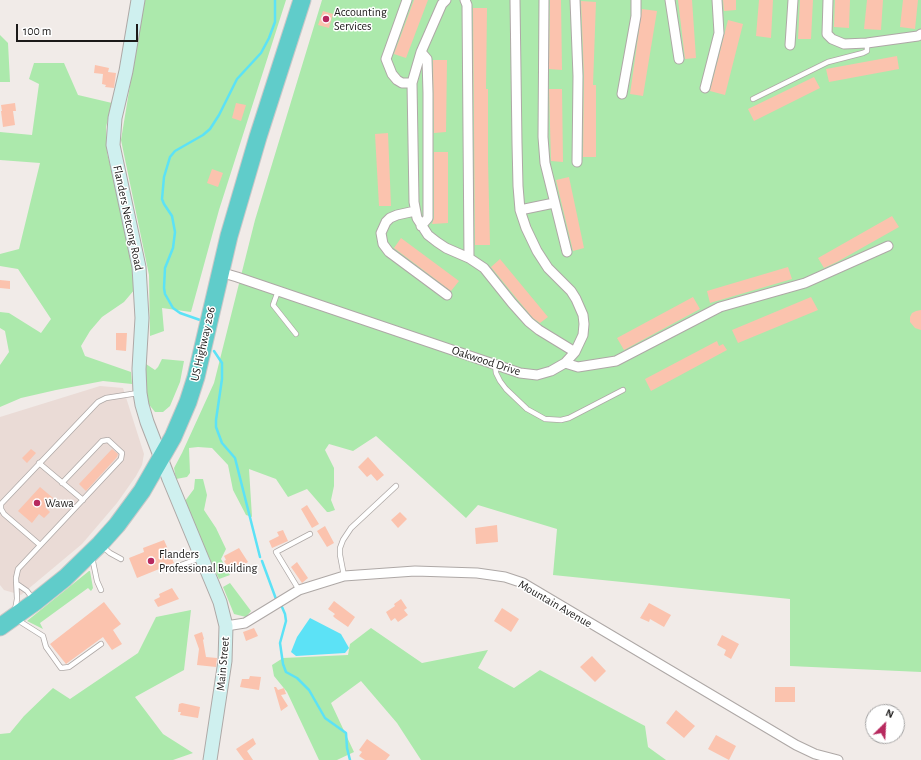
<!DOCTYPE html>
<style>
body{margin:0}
#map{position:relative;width:921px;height:760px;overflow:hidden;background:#f1ebe8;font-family:"Alegreya Sans",sans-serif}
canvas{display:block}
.north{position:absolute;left:865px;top:704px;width:40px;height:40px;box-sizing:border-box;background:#fff;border:1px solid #a4a3a3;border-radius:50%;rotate:24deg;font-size:11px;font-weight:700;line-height:16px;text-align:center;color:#1c1a19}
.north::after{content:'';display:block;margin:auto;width:14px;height:18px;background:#b7295e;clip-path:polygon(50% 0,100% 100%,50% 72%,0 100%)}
.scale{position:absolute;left:16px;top:24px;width:122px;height:18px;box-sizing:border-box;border:2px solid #1c1a19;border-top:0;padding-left:5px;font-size:12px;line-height:14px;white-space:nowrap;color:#1c1a19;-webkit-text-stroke:3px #fff;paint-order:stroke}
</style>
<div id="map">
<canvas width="921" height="760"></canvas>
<div class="north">N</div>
<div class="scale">100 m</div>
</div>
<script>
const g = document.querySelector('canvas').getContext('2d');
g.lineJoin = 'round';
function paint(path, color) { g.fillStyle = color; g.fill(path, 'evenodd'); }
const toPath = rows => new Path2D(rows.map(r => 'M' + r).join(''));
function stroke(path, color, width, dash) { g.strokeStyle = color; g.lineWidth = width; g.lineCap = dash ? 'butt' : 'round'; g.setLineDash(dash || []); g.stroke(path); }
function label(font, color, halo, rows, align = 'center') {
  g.font = font + ' "Alegreya Sans",sans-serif'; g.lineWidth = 3; g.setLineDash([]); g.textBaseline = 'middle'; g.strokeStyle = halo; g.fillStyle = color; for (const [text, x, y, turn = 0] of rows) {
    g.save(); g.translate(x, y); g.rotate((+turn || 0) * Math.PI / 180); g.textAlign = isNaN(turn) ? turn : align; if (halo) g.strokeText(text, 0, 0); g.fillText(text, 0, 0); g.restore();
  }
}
paint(toPath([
 [100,386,123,388,144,454,142,465,136,476,117,503,82,544,21,595,4,590,0,585,0,417]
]), '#eadbd6');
paint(toPath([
 [144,0,286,0,219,210,191,312,162,308,164,331,150,336,149,275,121,140],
 [322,0,921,0,921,672,790,666,790,599,553,575,557,529,478,505,466,518,376,436,353,451,329,444,325,450,334,468,334,486,331,500,335,510,329,512,327,512,307,489,288,497,276,479,249,469,252,517,246,515,233,490,228,465,212,448,198,447,189,448,190,473,187,477,176,479,174,468,182,453,214,383,255,220],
 [0,35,8,43,10,82,0,82],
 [34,63,64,63,78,95,112,103,106,127,107,153,135,261,135,289,124,302,102,317,90,331,81,346,85,356,131,372,132,384,103,381,56,390,21,398,0,407,0,365,9,352,5,331,0,328,0,312,9,313,41,333,51,319,18,269,0,266,0,254,19,249,40,163,0,160,0,132,32,135,39,84,29,79],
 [162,359,184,361,180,382,170,406,163,412,155,412,147,402,143,380,146,364,155,370,158,367],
 [195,479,203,479,207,495,204,510,216,528,226,549,221,559,230,575,219,579,191,518,185,501,194,489],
 [89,571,90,571,93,588,91,591,88,588,40,623,43,629,27,621],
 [230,583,251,611,246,617,234,614,223,587],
 [191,610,184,670,135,697,163,734,193,753,173,760,0,760,0,734,10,733,24,716,53,688,70,699,138,653,156,617],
 [371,628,422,663,488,650,478,668,514,688,540,670,645,726,648,747,666,760,421,760,397,723,361,681,331,703,354,752,337,760,319,760,287,692,274,676,272,665,283,658,348,655,350,644]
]), '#ace9ac');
paint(toPath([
 [310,618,341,634,349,648,345,653,296,656,291,652,297,637]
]), '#5ce2f6');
stroke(toPath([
 [200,320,180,313,173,308,165,294,164,288,165,268,173,248,175,232,172,216,164,204,162,199,164,177,170,157,175,151,203,135,210,129,219,115,237,79,261,53,269,38,275,22,275,0],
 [214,351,222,363,222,379,216,420,216,427,222,443,235,458,260,557],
 [262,561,276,599],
 [282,607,285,614,286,621,280,643,283,664,286,672,297,678,309,690,325,718,346,733,347,748,350,760]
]), '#5ce2f6', 2.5);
paint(toPath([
 [414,0,428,0,406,58,394,54],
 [550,0,561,0,562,70,549,69],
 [678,0,692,0,696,58,685,59],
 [723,0,736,0,736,10,724,11],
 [759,0,773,0,771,38,756,36],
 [800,0,813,0,811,39,798,39],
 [835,0,850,0,849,28,834,27],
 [867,0,883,0,881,30,864,29],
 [903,0,918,0,915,29,900,27],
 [581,1,596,2,593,85,596,85,596,157,583,157,584,76],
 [473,8,487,8,486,89,488,89,488,161,490,245,475,245],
 [642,9,657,11,643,96,630,94],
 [323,11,333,14,329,28,318,25],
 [728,20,743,24,725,95,710,91],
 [897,56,899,69,829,82,826,69],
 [433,60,447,60,446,132,434,133],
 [95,65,109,68,108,72,116,73,114,88,105,87,106,85,102,84,103,74,94,73],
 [814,77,820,88,754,121,748,109],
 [549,89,562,89,563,162,551,161],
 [15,103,16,111,13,111,15,125,3,127,1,111,2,111,1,105],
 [236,103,246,105,241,121,232,118],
 [388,133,391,206,379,206,375,134],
 [434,152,448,152,448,223,432,224,434,218],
 [212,169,223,173,218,187,207,183],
 [569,177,584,248,573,251,556,180],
 [892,216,899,227,837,262,824,268,818,258],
 [401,238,459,281,451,291,394,248],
 [500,259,548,317,540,323,533,318,517,299,491,267],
 [788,267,792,279,710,303,707,291],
 [0,280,10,281,10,289,0,288],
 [693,297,700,309,624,350,617,338],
 [811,297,818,310,738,343,732,330],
 [921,310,921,330,915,328,910,322,910,317,912,313,916,311],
 [116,333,127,333,126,351,116,350],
 [717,341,719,346,723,344,727,350,651,391,645,379],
 [31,449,36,453,27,463,22,458],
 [112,449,118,454,117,457,86,491,79,484],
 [368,457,384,475,377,481,371,474,367,477,358,467],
 [40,487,53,498,45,507,50,512,44,518,39,514,32,523,18,511],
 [307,505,319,524,312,528,301,509],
 [400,512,407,519,398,528,391,520],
 [497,525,498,542,476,544,475,528],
 [325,526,334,543,327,547,317,531],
 [283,530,288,541,272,548,269,541,279,536,277,532],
 [164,540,174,563,137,578,129,558,144,552,143,548],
 [239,548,248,562,233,571,231,569,230,570,224,561,226,560,224,556],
 [297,562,308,578,302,583,291,567],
 [172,588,179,599,158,607,154,600,160,597,159,594],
 [401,599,407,608,404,610,408,615,398,622,395,618,391,621,386,612,395,606,394,604],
 [334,601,355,617,348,627,335,618,333,616,335,614,328,609],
 [104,602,121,624,113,630,122,644,112,650,103,637,66,664,50,644],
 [649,603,671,615,664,627,650,619,649,622,640,618],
 [502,608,519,619,511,632,494,621],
 [254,628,258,636,246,641,243,632],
 [202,632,204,639,203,640,206,657,217,658,216,667,197,665,199,649,194,635],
 [722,635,739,644,731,659,724,655,726,650,717,645],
 [592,656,606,671,595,682,580,667],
 [250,676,261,677,259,690,240,687,242,679,249,679],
 [274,687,276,687,278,690,284,688,286,694,281,695,288,706,281,711],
 [775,687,795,687,795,702,775,702],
 [182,703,200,707,198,718,180,715,181,712,178,712,179,704],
 [676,710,695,726,684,738,666,723],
 [716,735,736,746,729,760,708,749],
 [253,738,256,744,247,751,253,760,244,760,236,749],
 [367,739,390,755,386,760,365,760,359,756,362,752,359,750]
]), '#fbc3ae');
const lane = toPath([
 [753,99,828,62,863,53,867,51,867,43],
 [278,291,273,305,296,334],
 [495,365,496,373,500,381,506,389,527,409,545,419,561,420,569,418,623,390],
 [39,463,83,500],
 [40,545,4,514,1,509,1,504,98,402,106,398,138,393],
 [103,547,110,553,121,559],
 [92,557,97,581,101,590],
 [181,565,200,558],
 [344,576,340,555,340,548,343,540,351,528,396,486],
 [17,584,27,591,33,599],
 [299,590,276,552,310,534],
 [15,610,17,599,16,578,18,569,121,459,122,453,108,440,102,441,62,483],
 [16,619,43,636,46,647,61,668,69,667,101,644]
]);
const street = toPath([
 [407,0,386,59,392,74,397,80,402,83,412,83],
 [446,0,442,4,421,52,412,83,414,202,417,218,428,235,437,242,446,248,469,258,484,268,512,303,529,322,539,330,575,352],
 [465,0,467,5,469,258],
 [544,0,543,137,545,163,567,252],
 [575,0,578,76,577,162],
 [670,0,679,59],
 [828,0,827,34,832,39,844,44,867,43,918,36,921,34],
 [790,45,793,0],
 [421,52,427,59,428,93,428,218,421,226],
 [705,88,719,33,717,0],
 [622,94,636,16,636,0],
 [520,210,554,203],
 [415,211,397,215,390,218,386,222,381,233,383,244,389,252,447,295],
 [220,272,237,277,520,373,537,375,551,371,565,363,575,352,583,335,584,324,583,315,576,299,571,291,548,268,537,251,526,228,520,210,518,186,517,143,515,0],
 [565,363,578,367,616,361,720,307,805,283,888,246],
 [226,626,245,623,299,590,344,576,415,571,477,573,505,577,523,583,796,745,815,754,838,760]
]);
const secondary = toPath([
 [138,0,126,71,115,118,113,145,139,267,142,318,139,369,140,393,142,405,147,422,169,479,220,602,226,626,225,661,210,760]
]);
const highway = toPath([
 [0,627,35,602,65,578,100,544,117,525,142,491,173,437,188,402,196,377,229,236,258,137,302,0]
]);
stroke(lane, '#aea8a6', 6);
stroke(street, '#aea8a6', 11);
stroke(secondary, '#aea8a6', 15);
stroke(highway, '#c9c8c8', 19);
stroke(lane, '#fff', 4.5);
stroke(street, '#fff', 9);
stroke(secondary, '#cff0ef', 13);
stroke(highway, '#60ccca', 17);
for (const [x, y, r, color] of [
 [326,19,4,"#b7295e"],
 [37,503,4,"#b7295e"],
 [151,561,4,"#b7295e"]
]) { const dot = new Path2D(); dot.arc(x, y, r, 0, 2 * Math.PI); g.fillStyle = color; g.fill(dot); stroke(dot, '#fff', 1.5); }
label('12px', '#1c1a19', '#fff', [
 ["Accounting",334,12],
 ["Services",334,26],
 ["Wawa",45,503],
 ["Flanders",159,554],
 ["Professional Building",159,568]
], 'left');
label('12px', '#1c1a19', '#fff', [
 ["Flanders Netcong Road",128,218,78],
 ["US Highway 206",203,344,-77],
 ["Oakwood Drive",486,361,18],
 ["Mountain Avenue",555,604,30],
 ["Main Street",223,664,-85]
]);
</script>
